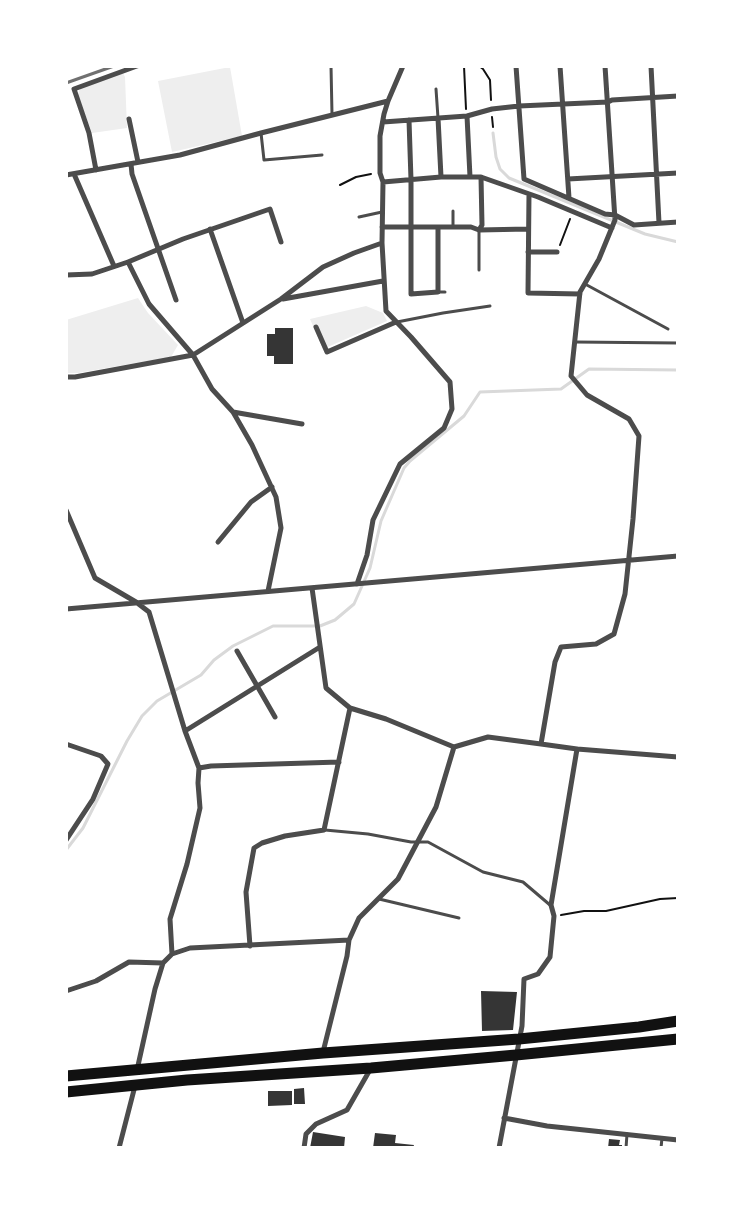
<!DOCTYPE html>
<style>
body{margin:0}
#map{position:relative;width:744px;height:1214px;overflow:hidden;background:#fff;font-family:Quicksand,sans-serif}
canvas{display:block}
.frame{position:absolute;inset:0;border:68px solid #fff;pointer-events:none}
</style>
<div id="map">
<canvas width="744" height="1214"></canvas>
<div class="frame"></div>
</div>
<script>
const g = document.querySelector('canvas').getContext('2d');
g.lineJoin = 'round';
function paint(path, color) { g.fillStyle = color; g.fill(path, 'evenodd'); }
const toPath = rows => new Path2D(rows.map(r => 'M' + r).join(''));
function stroke(path, color, width, dash) { g.strokeStyle = color; g.lineWidth = width; g.lineCap = dash ? 'butt' : 'round'; g.setLineDash(dash || []); g.stroke(path); }
paint(toPath([
 [230,67,242,136,172,152,158,81],
 [123,73,125,77,127,128,92,133,78,95,79,91,81,88],
 [138,298,148,313,178,345,171,357,78,373,66,373,66,320],
 [366,306,383,313,387,321,323,349,310,319]
]), '#eee');
stroke(toPath([
 [493,133,496,157,500,169,509,178,645,234,678,242],
 [66,850,83,828,127,741,142,716,157,701,201,675,214,660,233,646,273,626,320,626,335,620,354,604,370,568,381,521,404,468,410,461,464,416,480,392,561,389,589,369,678,370]
]), '#d9d9d9', 3);
paint(toPath([
 [275,328,293,328,293,364,274,364,274,356,267,356,267,334,275,334],
 [481,991,517,992,513,1030,482,1031],
 [304,1088,305,1104,294,1104,294,1089],
 [268,1091,292,1091,292,1105,268,1106],
 [313,1132,345,1137,344,1148,310,1148],
 [375,1133,396,1135,395,1143,414,1145,413,1148,373,1148],
 [609,1139,620,1140,619,1145,622,1145,622,1148,608,1148]
]), '#353535');
stroke(toPath([
 [464,66,466,109],
 [479,66,483,69,490,80,491,100],
 [492,117,493,127],
 [340,185,356,177,371,174],
 [560,245,570,219],
 [561,915,584,911,606,911,660,899,678,898]
]), '#111', 2);
stroke(toPath([
 [331,66,332,114],
 [436,89,438,118],
 [261,133,264,160,322,155],
 [453,211,453,227],
 [359,217,382,212],
 [479,270,479,230],
 [585,284,668,329],
 [438,292,445,292],
 [397,322,443,313,490,306],
 [575,342,678,343],
 [325,830,368,834,411,842,428,842,483,872,523,882,550,905],
 [379,899,459,918],
 [626,1148,627,1134],
 [661,1148,662,1138]
]), '#4c4c4c', 3);
stroke(toPath([
 [516,66,524,179,605,214,615,215,634,225,678,222],
 [560,66,569,198],
 [605,66,615,220,599,259,580,292,571,376,587,395,629,419,639,436,633,519,625,594,614,634,596,644,561,647,555,662,541,744,577,749,678,757],
 [651,66,659,223],
 [467,116,470,177],
 [438,118,441,177],
 [129,119,138,162],
 [409,120,411,180,411,294,438,292,438,227],
 [383,122,467,116,492,109,519,106,608,102,612,100,678,96],
 [131,164,132,174,176,300],
 [96,170,89,133,74,89,137,66],
 [74,174,114,266],
 [66,175,180,155,261,133,388,101,403,66],
 [568,179,678,173],
 [383,182,441,177,481,177,538,197,612,228],
 [529,194,528,293,580,294],
 [382,227,471,227,479,230,528,229],
 [210,229,243,323],
 [479,230,482,225,481,177],
 [528,252,557,252],
 [128,262,149,304,193,355,212,389,233,412,252,445,276,497,281,528,268,591],
 [66,275,92,274,128,262,183,239,270,209,281,242],
 [283,299,383,281],
 [316,327,327,352,396,322],
 [66,377,75,377,193,355,281,299,323,267,354,253,382,243,383,182,380,173,380,136,384,114,388,101],
 [233,412,302,424],
 [66,510,95,578,136,602,149,612,185,731,199,768,198,783,200,808,187,864,170,919,172,954,163,963,155,989,137,1070],
 [218,542,251,502,272,487],
 [357,584,367,555,373,520,400,464,444,428,452,409,450,382,411,337,386,311,382,243],
 [312,588,326,688,350,708,386,719,454,747],
 [66,609,678,556],
 [237,651,275,717],
 [185,731,320,647],
 [66,744,101,756,108,764,93,799,66,840],
 [199,768,211,766,339,762],
 [250,946,246,892,254,848,262,843,285,836,324,830,350,708],
 [172,954,190,948,349,940],
 [66,991,96,981,129,962,163,963],
 [323,1052,347,956,349,940,359,918,398,879,436,807,454,747,488,737,541,744],
 [504,1118,547,1126,678,1140],
 [119,1148,135,1086],
 [304,1148,306,1134,316,1124,347,1110,371,1068],
 [499,1148,522,1026,524,979,538,974,550,957,554,916,551,905,577,749]
]), '#4c4c4c', 5);
stroke(toPath([
 [66,1076,323,1053,519,1039,639,1027,678,1021],
 [66,1092,187,1080,371,1068,516,1055,678,1039]
]), '#111', 11);
stroke(toPath([
 [66,83,114,66]
]), '#707070', 3);
</script>
